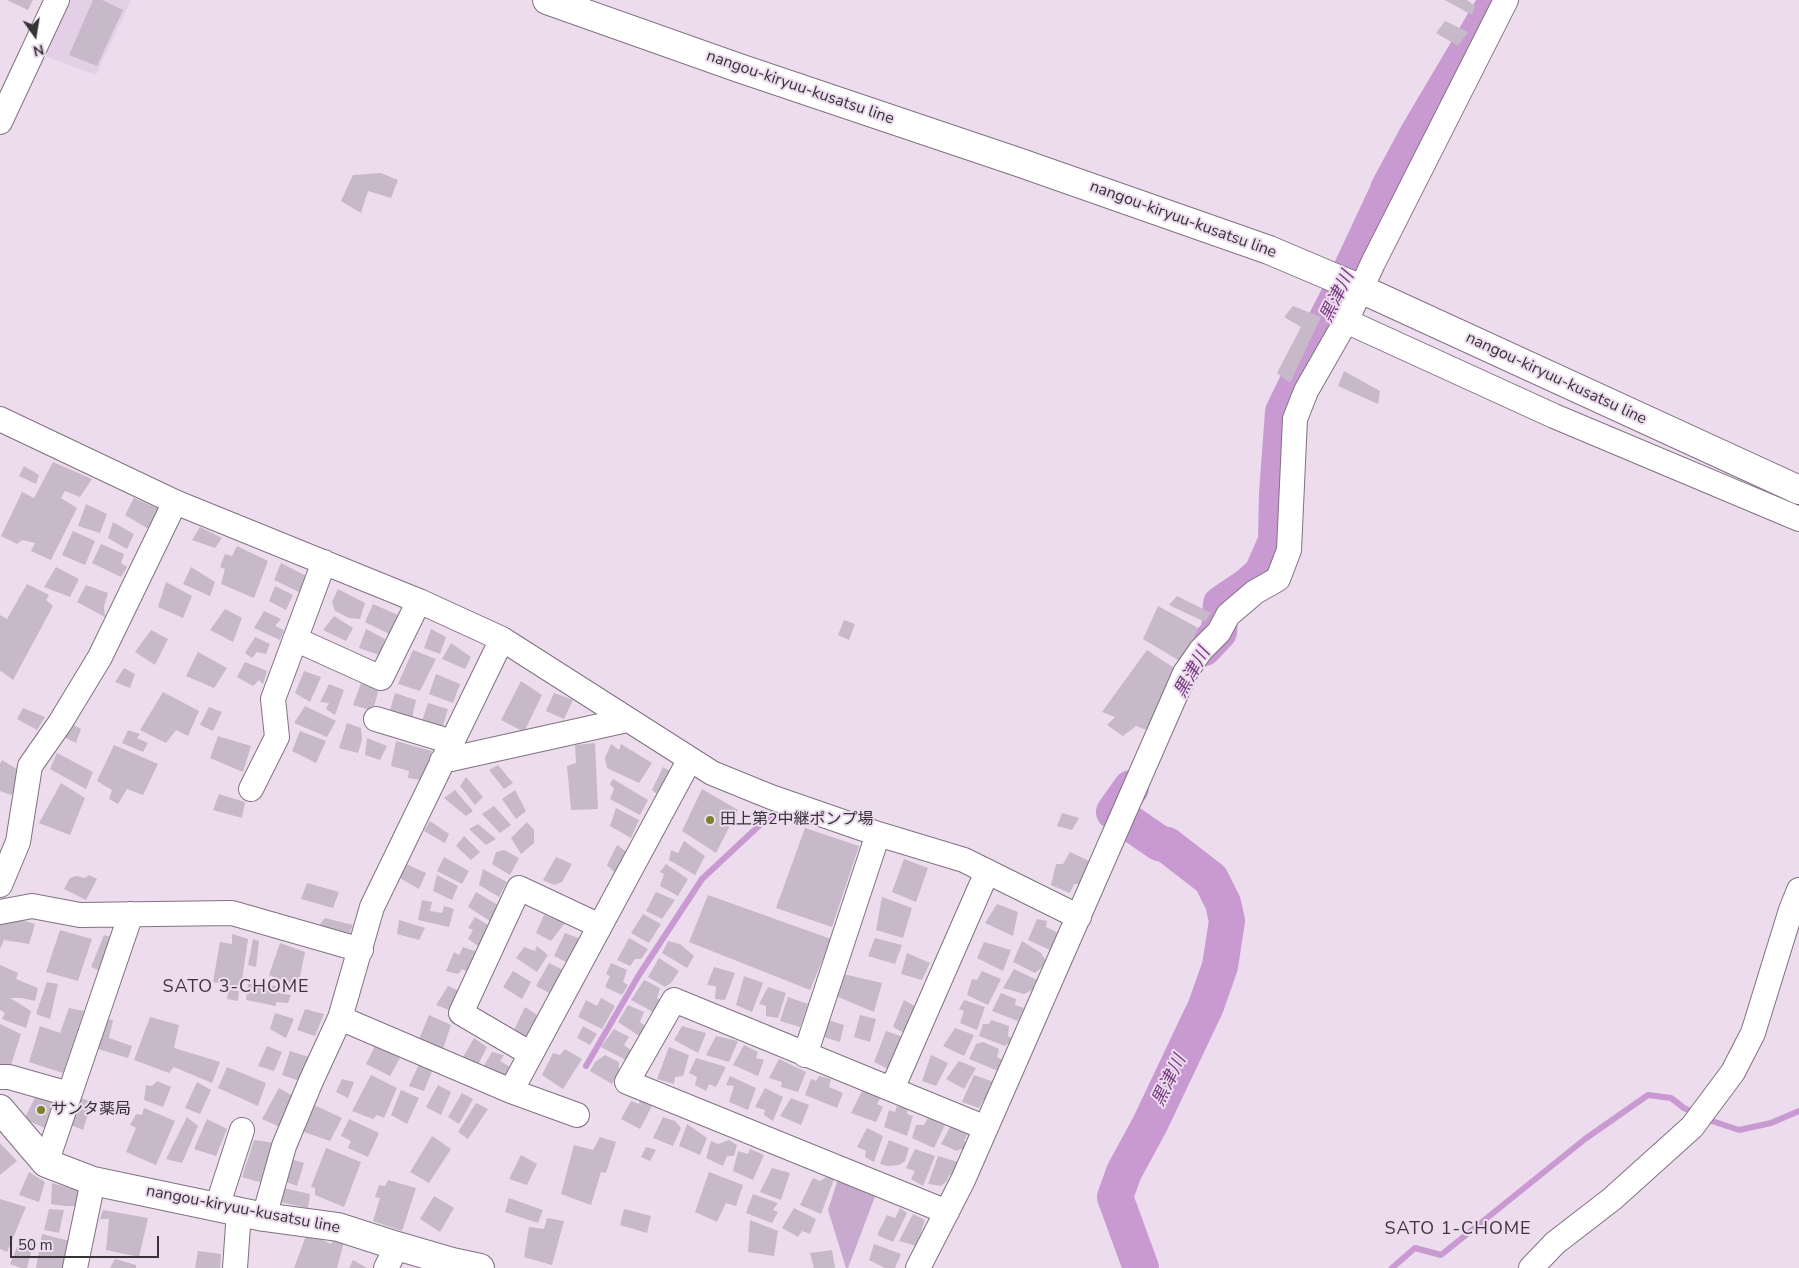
<!DOCTYPE html>
<meta charset="utf-8">
<style>
body{margin:0}
#map{position:relative;width:1799px;height:1268px;overflow:hidden;background:#ecdcee;font-family:"Nunito Sans",sans-serif}
canvas{display:block}
.north{position:absolute;left:10px;top:10px;width:50px;height:50px;-webkit-text-stroke:4px #ecdcee;paint-order:stroke;rotate:167deg;font-size:14px;font-weight:700;line-height:20px;text-align:center;color:#383339}
.north::after{content:'';display:block;margin:auto;width:18px;height:22px;background:#383339;clip-path:polygon(50% 0,100% 100%,50% 72%,0 100%)}
.scale{position:absolute;left:10px;top:1236px;width:149px;height:22px;box-sizing:border-box;border:2px solid #383339;border-top:0;padding-left:6px;font-size:15px;line-height:18px;white-space:nowrap;color:#383339;-webkit-text-stroke:4px #ecdcee;paint-order:stroke}
</style>
<div id="map">
<canvas width="1799" height="1268"></canvas>
<div class="north">N</div>
<div class="scale">50 m</div>
</div>
<script>
const g = document.querySelector('canvas').getContext('2d');
g.lineJoin = 'round';
function paint(path, color) { g.fillStyle = color; g.fill(path, 'evenodd'); }
const toPath = rows => new Path2D(rows.map(r => 'M' + r).join(''));
function stroke(path, color, width, dash) { g.strokeStyle = color; g.lineWidth = width; g.lineCap = dash ? 'butt' : 'round'; g.setLineDash(dash || []); g.stroke(path); }
function label(font, color, halo, rows, align = 'center') {
  g.font = font + ' "Nunito Sans","Noto Sans JP",sans-serif'; g.lineWidth = 4; g.setLineDash([]); g.textBaseline = 'middle'; g.strokeStyle = halo; g.fillStyle = color; for (const [text, x, y, turn = 0] of rows) {
    g.save(); g.translate(x, y); g.rotate((+turn || 0) * Math.PI / 180); g.textAlign = isNaN(turn) ? turn : align; if (halo) g.strokeText(text, 0, 0); g.fillText(text, 0, 0); g.restore();
  }
}
paint(toPath([
 [70,0,131,0,96,75,45,56]
]), '#e3cfe6');
paint(toPath([
 [839,1176,876,1194,848,1268,846,1268,828,1210]
]), '#c9aacf');
stroke(toPath([
 [586,1066,639,975,702,879,778,808],
 [1392,1268,1415,1248,1441,1255,1585,1139,1648,1095,1671,1098,1684,1108,1709,1120,1739,1130,1771,1123,1799,1111]
]), '#c999d1', 6);
stroke(toPath([
 [1204,648,1219,632,1221,604,1249,585,1262,573,1276,541,1277,493,1283,412,1305,367,1303,365,1341,291,1386,195,1390,191,1388,189,1417,135,1491,10],
 [1131,788,1114,812,1159,843,1167,845,1211,879,1223,903,1227,921,1220,966,1206,1006,1150,1124,1124,1172,1115,1197,1141,1268]
]), '#c999d1', 36);
paint(toPath([
 [7,0,33,0,28,10],
 [93,0,102,0,123,10,97,66,69,55],
 [1445,0,1467,0,1475,6,1472,15],
 [1445,21,1468,32,1458,46,1436,33],
 [381,173,398,180,391,198,368,191,361,213,341,201,353,175],
 [1293,306,1321,317,1290,383,1277,373,1301,327,1284,317],
 [1344,371,1380,391,1378,404,1338,386],
 [53,462,92,479,80,497,65,491,61,498,77,508,51,560,31,551,35,543,22,540,17,544,1,536,22,492,34,498],
 [24,466,39,475,36,484,19,476],
 [134,498,159,509,152,531,125,515],
 [86,504,107,514,100,533,78,526],
 [113,522,134,534,127,549,108,538],
 [200,527,222,538,215,548,192,540],
 [73,531,95,541,85,565,62,555],
 [101,544,124,554,121,563,127,567,121,577,92,563],
 [237,546,268,561,254,598,221,584,225,569,220,567,225,554,232,556],
 [281,563,310,578,301,593,274,580],
 [56,567,79,579,70,597,44,587],
 [191,567,215,582,210,596,183,584],
 [166,582,192,596,183,618,158,607],
 [27,584,49,595,46,600,53,606,13,680,1,671,0,672,0,615,7,619],
 [86,585,108,593,104,606,105,617,77,602],
 [275,586,293,595,286,610,269,601],
 [338,589,365,603,360,619,349,618,335,611,332,602],
 [1177,596,1211,613,1205,622,1169,605],
 [373,604,398,615,389,634,365,622],
 [1158,606,1198,628,1183,663,1143,639],
 [225,609,242,618,233,642,210,630],
 [264,611,281,619,275,626,284,630,280,640,254,628],
 [334,616,353,628,346,641,323,630],
 [844,620,855,624,849,640,838,635],
 [366,629,385,639,379,655,359,648],
 [431,629,446,637,440,654,424,648],
 [151,630,168,639,155,665,135,652],
 [255,637,270,644,266,654,257,652,252,658,245,653],
 [451,643,471,657,465,669,442,659],
 [413,650,436,659,420,691,398,684],
 [1147,650,1177,670,1152,732,1136,726,1123,736,1107,725,1115,717,1102,712],
 [198,652,227,668,214,688,186,676],
 [245,662,267,671,263,684,259,680,253,686,237,677],
 [124,668,135,674,130,688,115,682],
 [304,671,321,677,310,702,295,693],
 [436,674,460,684,453,703,429,694],
 [521,681,542,695,524,732,501,720],
 [361,683,379,688,373,711,353,705],
 [329,684,344,690,335,715,326,709,329,703,320,702],
 [163,692,199,711,188,736,176,730,166,743,140,730],
 [395,693,416,700,411,723,395,716,395,712,390,710],
 [554,693,573,700,564,719,546,711],
 [428,703,448,709,442,729,421,724],
 [305,706,336,721,327,737,294,723],
 [209,707,222,712,213,731,200,725],
 [23,708,45,717,37,730,17,719],
 [347,723,361,728,362,740,358,753,339,748],
 [72,724,81,729,76,743,64,737],
 [128,730,140,734,137,738,148,743,143,752,122,743],
 [300,731,326,741,316,763,292,751],
 [218,736,251,746,243,772,210,758],
 [367,738,387,746,380,760,365,755],
 [396,741,432,751,428,765,421,780,408,778,409,771,391,766],
 [595,743,598,809,571,810,567,766,576,763,575,745],
 [611,744,619,750,621,744,652,763,639,783,607,768,605,758],
 [114,745,158,764,143,795,127,789,118,804,109,799,112,790,97,781],
 [57,753,93,772,86,789,50,769],
 [2,760,28,776,11,795,0,791,0,764],
 [498,765,513,783,504,789,489,770],
 [663,767,675,774,661,797,652,790],
 [466,777,483,797,475,805,460,786],
 [613,779,648,800,640,815,610,799,614,789,610,784],
 [61,783,85,798,70,835,39,823],
 [702,789,738,810,716,853,682,831],
 [455,790,473,811,466,816,444,798],
 [515,790,526,811,516,819,502,799],
 [219,794,245,802,242,818,213,810],
 [494,806,511,825,500,833,482,814],
 [616,808,639,820,631,838,610,826],
 [1062,813,1079,818,1072,830,1057,826],
 [430,821,449,834,445,843,424,831],
 [527,822,534,830,534,843,521,854,511,838],
 [478,824,496,839,486,845,469,829],
 [805,828,859,846,832,927,776,908],
 [464,836,480,852,471,860,456,846],
 [684,841,705,856,695,875,669,860,671,850,678,853],
 [617,845,631,855,618,882,611,878,614,872,607,865],
 [504,850,519,858,510,875,492,864,496,852],
 [1070,852,1089,861,1080,884,1074,884,1070,893,1051,885,1056,864,1063,864],
 [444,857,469,871,462,884,437,871],
 [556,857,572,864,562,882,554,885,543,880],
 [904,859,928,868,916,902,892,892],
 [404,863,426,873,419,889,398,877],
 [666,864,688,879,678,896,660,886,664,874,660,872],
 [483,869,507,882,499,897,479,885],
 [89,875,97,879,86,900,64,889,70,878,76,876,85,878],
 [437,875,458,886,452,900,433,891],
 [307,883,339,892,333,908,301,899],
 [476,892,501,907,490,921,468,907],
 [656,892,675,900,662,919,646,911],
 [708,895,831,939,810,990,689,942],
 [882,897,912,908,903,938,876,930],
 [422,900,432,902,430,911,442,913,444,906,454,909,449,927,418,920],
 [997,904,1018,912,1013,936,985,923],
 [643,914,661,924,649,943,631,933],
 [544,915,565,923,551,941,536,933],
 [9,916,35,924,29,944,4,940,0,949,0,920],
 [475,917,491,927,484,950,468,939,473,930,468,928],
 [325,918,353,925,347,940,317,928],
 [1037,919,1047,921,1046,927,1058,933,1050,950,1028,940],
 [399,920,425,928,419,940,397,934],
 [60,930,92,939,78,981,46,972],
 [565,933,583,940,570,964,554,956],
 [232,934,248,939,241,987,213,982,220,942,232,944],
 [104,935,117,939,103,972,91,967],
 [629,938,648,949,641,959,635,959,630,966,617,960],
 [875,938,902,945,895,964,868,956],
 [253,939,259,941,256,967,248,965],
 [668,941,680,944,694,956,687,968,662,953],
 [1022,941,1041,953,1047,963,1035,973,1013,962],
 [984,942,1011,950,1003,971,977,958],
 [280,943,305,952,298,986,269,975],
 [537,946,548,955,537,972,516,958,524,947,535,951],
 [463,947,480,953,471,974,462,969,458,974,446,971,454,952,459,955],
 [907,953,930,963,922,980,901,974],
 [659,958,679,971,671,983,665,987,648,977],
 [549,963,565,971,553,995,536,986],
 [611,963,627,970,623,982,628,985,622,995,605,987,610,976,606,974],
 [0,965,18,973,16,979,38,988,35,1001,21,998,10,998,31,1011,26,1028,2,1019,5,1013,0,1010],
 [714,967,735,973,725,1000,715,999,716,986,707,985],
 [1014,969,1037,980,1034,989,1024,994,1003,988],
 [513,971,531,982,522,999,503,987],
 [982,971,1001,979,988,1005,967,995,972,979,977,980],
 [839,973,882,983,874,1012,836,996],
 [744,976,763,983,752,1012,736,1005],
 [644,980,660,988,657,998,663,1001,655,1013,631,1000],
 [47,982,58,984,50,1019,36,1014],
 [248,984,278,986,279,993,291,995,288,1003,276,1002,276,1006,246,1000],
 [448,986,462,992,449,1010,436,1005],
 [768,987,786,993,778,1018,766,1016,766,1006,759,1004],
 [229,990,239,991,238,1001,227,999],
 [1001,993,1016,999,1015,1005,1024,1008,1018,1021,992,1011],
 [788,997,808,1004,800,1027,780,1021],
 [601,998,615,1006,602,1029,578,1017,586,1000,597,1006],
 [904,1000,921,1010,910,1036,893,1027],
 [964,1000,985,1007,977,1030,960,1023,964,1011,959,1009],
 [628,1005,644,1012,640,1022,648,1028,641,1037,618,1022],
 [525,1007,537,1015,528,1038,514,1030],
 [69,1008,84,1011,63,1073,29,1062,40,1026,60,1033],
 [305,1009,324,1014,315,1036,297,1030],
 [275,1013,294,1019,286,1038,270,1029],
 [429,1015,451,1025,442,1052,418,1042],
 [860,1015,876,1019,870,1042,854,1037],
 [150,1017,179,1025,174,1048,220,1062,212,1083,174,1067,169,1073,134,1060],
 [105,1019,113,1020,109,1038,132,1046,128,1058,98,1049],
 [828,1020,844,1025,840,1042,824,1037],
 [991,1020,1009,1026,1008,1036,1013,1039,1005,1046,979,1036,983,1024,989,1024],
 [0,1024,21,1034,10,1068,0,1064],
 [583,1026,597,1034,590,1045,577,1038],
 [682,1026,706,1033,698,1053,674,1040],
 [955,1028,974,1035,964,1056,943,1046],
 [614,1029,629,1037,624,1045,631,1050,626,1060,601,1047],
 [886,1031,903,1037,890,1070,874,1062],
 [716,1036,738,1041,729,1062,706,1055],
 [474,1038,487,1047,477,1067,462,1059],
 [983,1042,999,1049,997,1057,1004,1061,998,1071,969,1059,976,1044],
 [744,1045,758,1052,756,1058,764,1060,758,1076,733,1065],
 [267,1046,282,1052,274,1071,258,1066],
 [375,1046,400,1058,390,1076,366,1064],
 [669,1047,689,1055,683,1076,675,1077,674,1084,657,1079],
 [565,1049,582,1059,563,1089,542,1075,553,1053,560,1055],
 [290,1051,309,1057,300,1081,282,1075],
 [492,1052,504,1055,500,1061,512,1068,505,1082,482,1069],
 [605,1055,619,1062,619,1072,612,1084,590,1071,595,1062],
 [931,1055,948,1063,936,1086,922,1081],
 [696,1058,726,1067,716,1087,709,1084,706,1091,695,1085,697,1077,689,1073],
 [779,1059,806,1072,798,1092,781,1087,782,1082,769,1078],
 [959,1061,976,1068,964,1089,946,1079],
 [419,1064,433,1069,424,1091,409,1086],
 [227,1067,266,1083,258,1106,218,1088],
 [371,1075,397,1088,384,1118,377,1115,373,1119,352,1111],
 [974,1075,994,1082,989,1101,983,1100,979,1108,962,1102],
 [730,1076,756,1088,748,1110,729,1102,734,1086,726,1085],
 [819,1076,831,1079,829,1087,843,1093,837,1108,805,1095,811,1079,816,1081],
 [342,1079,354,1082,348,1098,336,1092],
 [157,1081,171,1087,163,1107,144,1100,146,1085,152,1086],
 [197,1082,211,1090,200,1114,185,1108],
 [438,1085,451,1092,441,1115,426,1107],
 [279,1088,293,1096,280,1127,262,1119],
 [765,1088,783,1097,773,1121,764,1115,765,1110,755,1107],
 [401,1090,419,1098,407,1124,391,1115],
 [862,1091,881,1097,877,1104,883,1107,876,1122,851,1113],
 [38,1092,57,1101,45,1128,24,1119],
 [462,1093,473,1099,459,1124,448,1117],
 [81,1098,92,1102,83,1130,71,1125],
 [791,1098,809,1105,801,1125,780,1116],
 [640,1099,653,1104,640,1129,621,1119,631,1101,639,1104],
 [476,1103,488,1109,468,1139,458,1132],
 [314,1105,342,1118,330,1141,304,1132],
 [897,1106,908,1109,907,1114,913,1116,907,1136,884,1127,889,1110,895,1112],
 [144,1108,175,1121,156,1165,126,1152,136,1128,130,1125,136,1114,142,1115],
 [187,1117,198,1126,182,1163,166,1159],
 [663,1117,675,1121,681,1128,673,1146,653,1138],
 [928,1118,945,1125,934,1148,912,1138,916,1125,924,1125],
 [207,1119,227,1129,216,1156,194,1149],
 [349,1119,379,1133,368,1157,348,1148,351,1141,341,1136],
 [687,1124,707,1138,700,1155,679,1146],
 [950,1127,968,1133,964,1141,968,1143,966,1151,960,1149,957,1151,941,1144],
 [867,1128,883,1136,874,1162,865,1157,866,1151,857,1147],
 [432,1136,451,1149,429,1183,410,1172],
 [600,1137,616,1142,606,1173,601,1172,591,1205,561,1194,574,1145,593,1150],
 [254,1140,274,1143,263,1183,242,1177],
 [729,1140,737,1145,734,1156,727,1156,723,1166,706,1158,711,1141,718,1144],
 [889,1140,909,1148,905,1161,899,1165,888,1166,880,1164],
 [0,1143,17,1161,0,1175],
 [646,1147,656,1150,650,1161,641,1157],
 [326,1148,361,1162,344,1207,315,1195,315,1188,311,1187],
 [750,1149,764,1155,753,1180,733,1171,738,1151,748,1154],
 [915,1149,935,1156,923,1186,911,1179,915,1171,906,1168],
 [521,1155,537,1164,527,1185,509,1179],
 [938,1156,958,1162,955,1175,949,1175,947,1181,941,1186,928,1184],
 [291,1159,304,1163,297,1186,284,1181],
 [772,1168,790,1173,781,1200,760,1192],
 [29,1172,45,1182,39,1202,19,1195],
 [709,1172,743,1185,736,1206,726,1203,717,1222,695,1212],
 [828,1176,834,1179,821,1214,800,1205,813,1178,820,1181],
 [388,1180,416,1188,402,1231,373,1221,380,1198,375,1197,379,1185,385,1186],
 [52,1183,84,1192,81,1206,65,1206,51,1204],
 [283,1188,310,1194,308,1208,280,1202],
 [753,1194,778,1203,773,1210,778,1212,772,1223,746,1213],
 [434,1196,454,1208,440,1232,420,1219],
 [509,1198,543,1210,538,1223,505,1212],
 [0,1199,26,1207,7,1252,0,1249],
 [794,1208,816,1219,810,1234,802,1231,798,1237,782,1228],
 [900,1208,907,1213,893,1242,877,1235,887,1215,895,1218],
 [49,1209,64,1210,59,1233,44,1230],
 [624,1209,651,1216,647,1233,620,1225],
 [103,1210,148,1218,139,1257,106,1250,109,1219,100,1219],
 [913,1214,925,1220,920,1235,924,1236,917,1246,899,1241],
 [547,1218,564,1221,552,1265,524,1257,529,1227,544,1229],
 [750,1220,778,1231,774,1256,748,1252],
 [307,1233,331,1244,333,1240,344,1242,337,1268,294,1268],
 [42,1234,74,1242,69,1268,36,1268],
 [21,1237,34,1241,27,1268,21,1268,10,1264],
 [874,1244,901,1254,895,1268,885,1268,869,1260],
 [832,1250,835,1268,814,1268,810,1253],
 [198,1251,221,1254,220,1268,195,1268],
 [115,1259,136,1265,136,1268,110,1268],
 [353,1260,367,1268,349,1268]
]), '#c7b8ca');
const minor = toPath([
 [0,122,57,0],
 [1346,321,1554,416,1799,519],
 [0,419,175,502,419,601,502,639,712,773,771,797,878,834,964,860,1079,917],
 [295,639,381,678,419,601],
 [376,719,452,742],
 [442,761,627,720],
 [251,789,277,737,273,699,324,562],
 [0,885,18,842,30,766,60,723,100,657,175,502],
 [0,912,32,906,80,915,232,913,361,950],
 [340,1018,511,1091],
 [531,1054,461,1013,519,888,600,926],
 [805,1055,878,834],
 [0,1077,9,1077,69,1094],
 [892,1089,987,872],
 [577,1115,511,1091,690,759],
 [46,1163,131,914],
 [217,1207,242,1130],
 [947,1212,627,1082,674,1000,986,1128],
 [264,1217,284,1146,311,1081,340,1018,372,907,502,639],
 [75,1268,93,1181],
 [235,1268,239,1211],
 [386,1268,397,1246],
 [918,1268,963,1180,1185,673,1201,650,1219,632,1228,615,1255,592,1278,579,1289,550,1295,419,1306,391,1346,321,1373,263,1506,0],
 [1531,1268,1555,1243,1612,1199,1692,1127,1733,1072,1753,1033,1791,910,1799,890]
]);
const major = toPath([
 [547,0,739,68,1018,162,1269,250,1361,289,1799,490],
 [0,1109,46,1163,93,1181,264,1217,338,1227,397,1246,452,1262,480,1268]
]);
stroke(minor, '#807282', 26);
stroke(major, '#807282', 30);
stroke(minor, '#fff', 24);
stroke(major, '#fff', 28);
for (const [x, y, r, color] of [
 [710,820,5,"#7d812b"],
 [41,1110,5,"#7d812b"]
]) { const dot = new Path2D(); dot.arc(x, y, r, 0, 2 * Math.PI); g.fillStyle = color; g.fill(dot); stroke(dot, '#ecdcee', 2); }
label('16px', '#383339', '#ecdcee', [
 ["nangou-kiryuu-kusatsu line",800,88,19],
 ["nangou-kiryuu-kusatsu line",1183,220,20],
 ["nangou-kiryuu-kusatsu line",1556,379,25],
 ["nangou-kiryuu-kusatsu line",243,1210,11]
]);
label('16px', '#383339', '#ecdcee', [
 ["田上第2中継ポンプ場",720,820],
 ["サンタ薬局",51,1110]
], 'left');
label('italic 18px', '#763b80', '#ecdcee', [
 ["黒津川",1338,297,-64],
 ["黒津川",1193,673,-61],
 ["黒津川",1170,1081,-64]
]);
g.letterSpacing = '1px';
label('18px', '#403442', '#ecdcee', [
 ["SATO 3-CHOME",236,988],
 ["SATO 1-CHOME",1458,1230]
]);
g.letterSpacing = '0px';
</script>
